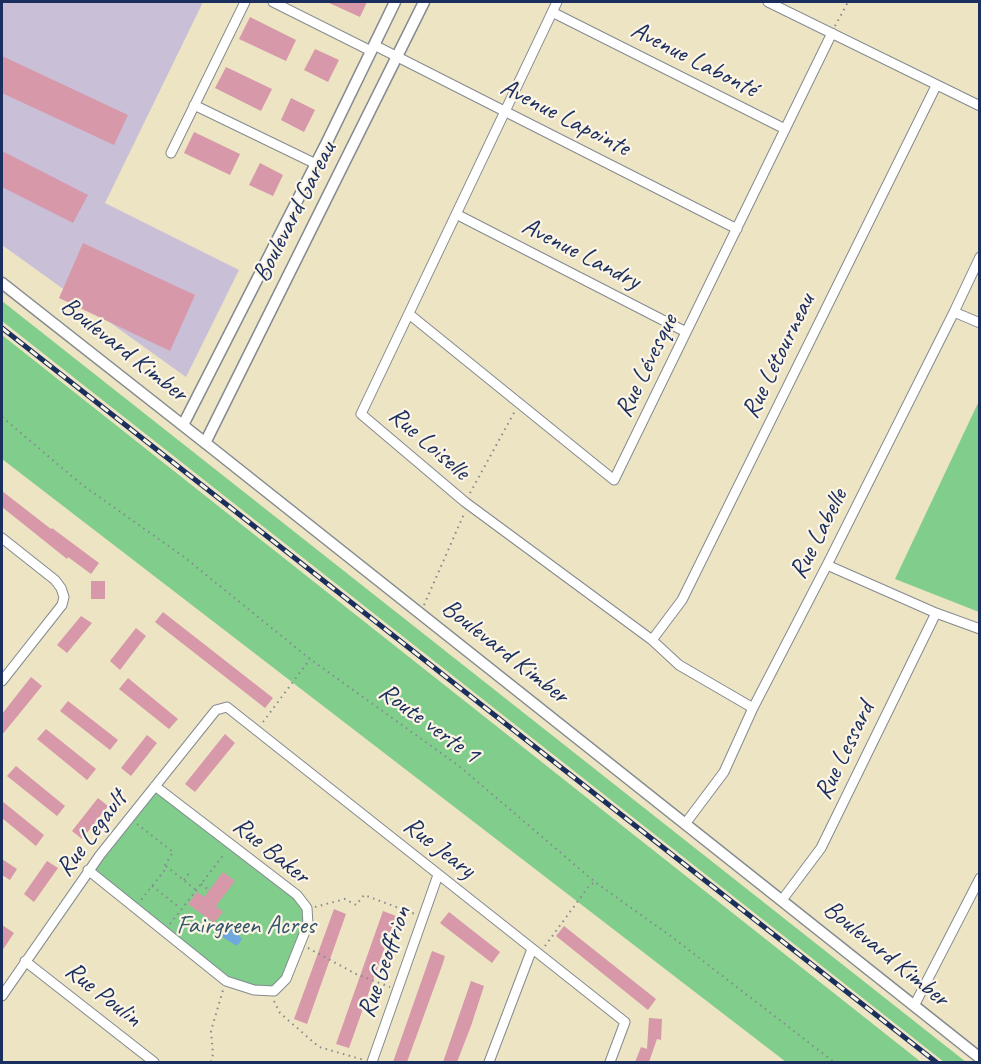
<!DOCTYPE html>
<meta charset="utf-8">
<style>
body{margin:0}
#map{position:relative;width:981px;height:1064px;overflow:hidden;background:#ece4c2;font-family:Caveat,sans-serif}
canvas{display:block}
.frame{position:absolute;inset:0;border:3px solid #1b2f5e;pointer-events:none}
</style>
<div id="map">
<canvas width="981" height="1064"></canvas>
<div class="frame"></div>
</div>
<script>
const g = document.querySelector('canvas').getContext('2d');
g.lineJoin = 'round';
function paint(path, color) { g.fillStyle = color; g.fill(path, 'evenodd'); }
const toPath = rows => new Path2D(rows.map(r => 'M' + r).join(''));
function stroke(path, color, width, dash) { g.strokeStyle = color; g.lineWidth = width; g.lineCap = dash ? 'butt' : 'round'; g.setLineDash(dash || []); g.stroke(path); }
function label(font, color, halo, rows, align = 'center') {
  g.font = font + ' Caveat,sans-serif'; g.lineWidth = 4.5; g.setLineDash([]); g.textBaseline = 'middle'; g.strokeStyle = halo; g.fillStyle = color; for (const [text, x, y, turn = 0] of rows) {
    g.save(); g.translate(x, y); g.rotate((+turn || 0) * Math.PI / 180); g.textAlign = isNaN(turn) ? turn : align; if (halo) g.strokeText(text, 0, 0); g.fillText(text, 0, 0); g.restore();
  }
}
paint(toPath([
 [2,2,203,2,105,203,239,270,186,377,2,245]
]), '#c9bfd7');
paint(toPath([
 [2,301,966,1062,944,1062,2,321],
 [2,335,921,1062,786,1062,2,459],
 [979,401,979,612,895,579],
 [155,786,297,895,308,924,286,979,274,991,226,981,88,870]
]), '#80cd8c');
paint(toPath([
 [225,921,242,939,237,946,216,933]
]), '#6ea8de');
paint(toPath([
 [327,2,367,2,360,17],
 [250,17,296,40,286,61,239,39],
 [315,49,339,60,328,82,304,70],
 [2,56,128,115,114,145,2,93],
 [226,67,272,89,261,111,215,88],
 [291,98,315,110,304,132,281,120],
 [194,132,240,154,230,175,184,153],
 [2,151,88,195,73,223,2,187],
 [260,163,283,175,273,196,249,185],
 [83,243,195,295,170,351,59,298],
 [2,491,51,529,52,528,99,563,91,574,68,557,67,559,2,507],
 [91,581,105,581,105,599,91,599],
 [163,612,273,698,265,708,155,622],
 [81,616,92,623,67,653,57,645],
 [136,628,146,636,120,670,110,661],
 [31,677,42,686,2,735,2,714],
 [128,678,178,719,169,729,119,689],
 [68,701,118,740,110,750,60,711],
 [46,729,96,769,87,780,37,739],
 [225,734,235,743,195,792,185,784],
 [147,735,157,743,131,776,121,768],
 [16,766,65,806,57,816,7,776],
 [98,798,108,806,82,839,72,831],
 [2,801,44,835,36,846,2,818],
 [2,859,17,869,10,880,2,875],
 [47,861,58,868,34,902,24,894],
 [223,872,235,881,216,906,223,912,214,923,188,904,197,892,204,897],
 [334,909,346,914,307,1024,294,1019],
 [383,911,396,916,349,1048,336,1044],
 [449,912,500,952,492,963,440,923],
 [2,925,14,933,2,951],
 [564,926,656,999,648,1010,556,936],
 [432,951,445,956,443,963,407,1062,393,1062],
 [471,981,484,986,471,1026,457,1062,443,1062],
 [649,1018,662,1019,661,1040,657,1039,649,1062,635,1062,641,1047,647,1049]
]), '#d798aa');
const minor = toPath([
 [273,2,371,51],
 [557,2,361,414,465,502,652,640,679,665,753,708],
 [768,2,980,106],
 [552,12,785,129],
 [374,45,737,229],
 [194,105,316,164],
 [171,153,245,2],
 [456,214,686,332],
 [954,312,980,323],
 [409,314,614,480,832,33],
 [2,538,55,580,61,588,64,597,62,605,2,681],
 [827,565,936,613,980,629],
 [652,640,682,600,936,86],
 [685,824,724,772,753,708,827,565,954,312,980,257],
 [88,870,226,981,254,990,274,991,286,979,308,924,307,908,297,895,155,786],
 [782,900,821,848,936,613],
 [25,961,154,1062],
 [2,996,100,855,216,710,227,707,625,1022,610,1062],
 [914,1006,980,878],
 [372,1062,438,875],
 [489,1062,532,949]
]);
const tertiary = toPath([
 [2,283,213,449,980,1058],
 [183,425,327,142,395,2],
 [205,443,424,2]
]);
stroke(minor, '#848a90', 11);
stroke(tertiary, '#848a90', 13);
stroke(toPath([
 [835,26,848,2],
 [2,417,81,484,184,557,310,659,459,766,595,882,672,937,834,1062],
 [470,493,515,411],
 [424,605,464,514],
 [263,722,310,659],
 [137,824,173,852,165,865,164,871,141,900],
 [166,866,196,890],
 [184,880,189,873],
 [201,884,209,890],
 [152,886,180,908],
 [315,907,345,899,356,905,364,895,415,914],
 [170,924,225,853],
 [545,946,589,886,595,882],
 [308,948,356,974,390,987],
 [274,1001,280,1013,319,1047,364,1060],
 [211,1062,213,1054,211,1031,223,990]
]), '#848a90', 2, [1.5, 4.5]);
stroke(minor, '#fff', 9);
stroke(tertiary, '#fff', 10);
const rail = toPath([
 [2,328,936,1062]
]);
stroke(rail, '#1b2f5e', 5);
stroke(rail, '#fcf5e5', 3, [9]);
label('26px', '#1b2f5e', '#fcf5e5', [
 ["Avenue Labonté",694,60,27],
 ["Avenue Lapointe",565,118,27],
 ["Boulevard Gareau",295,212,-63],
 ["Avenue Landry",581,254,27],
 ["Boulevard Kimber",124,350,38],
 ["Rue Létourneau",779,356,-64],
 ["Rue Lévesque",647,366,-64],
 ["Rue Loiselle",429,444,41],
 ["Rue Labelle",819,534,-63],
 ["Boulevard Kimber",505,652,38],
 ["Route verte 1",429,724,36],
 ["Rue Lessard",845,751,-64],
 ["Rue Legault",92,834,-53],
 ["Rue Jeary",439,848,38],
 ["Rue Baker",271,851,39],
 ["Boulevard Kimber",886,954,39],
 ["Rue Geoffrion",385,962,-71],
 ["Rue Poulin",103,995,38]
]);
label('26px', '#34566a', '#fcf5e5', [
 ["Fairgreen Acres",246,926]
]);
</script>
